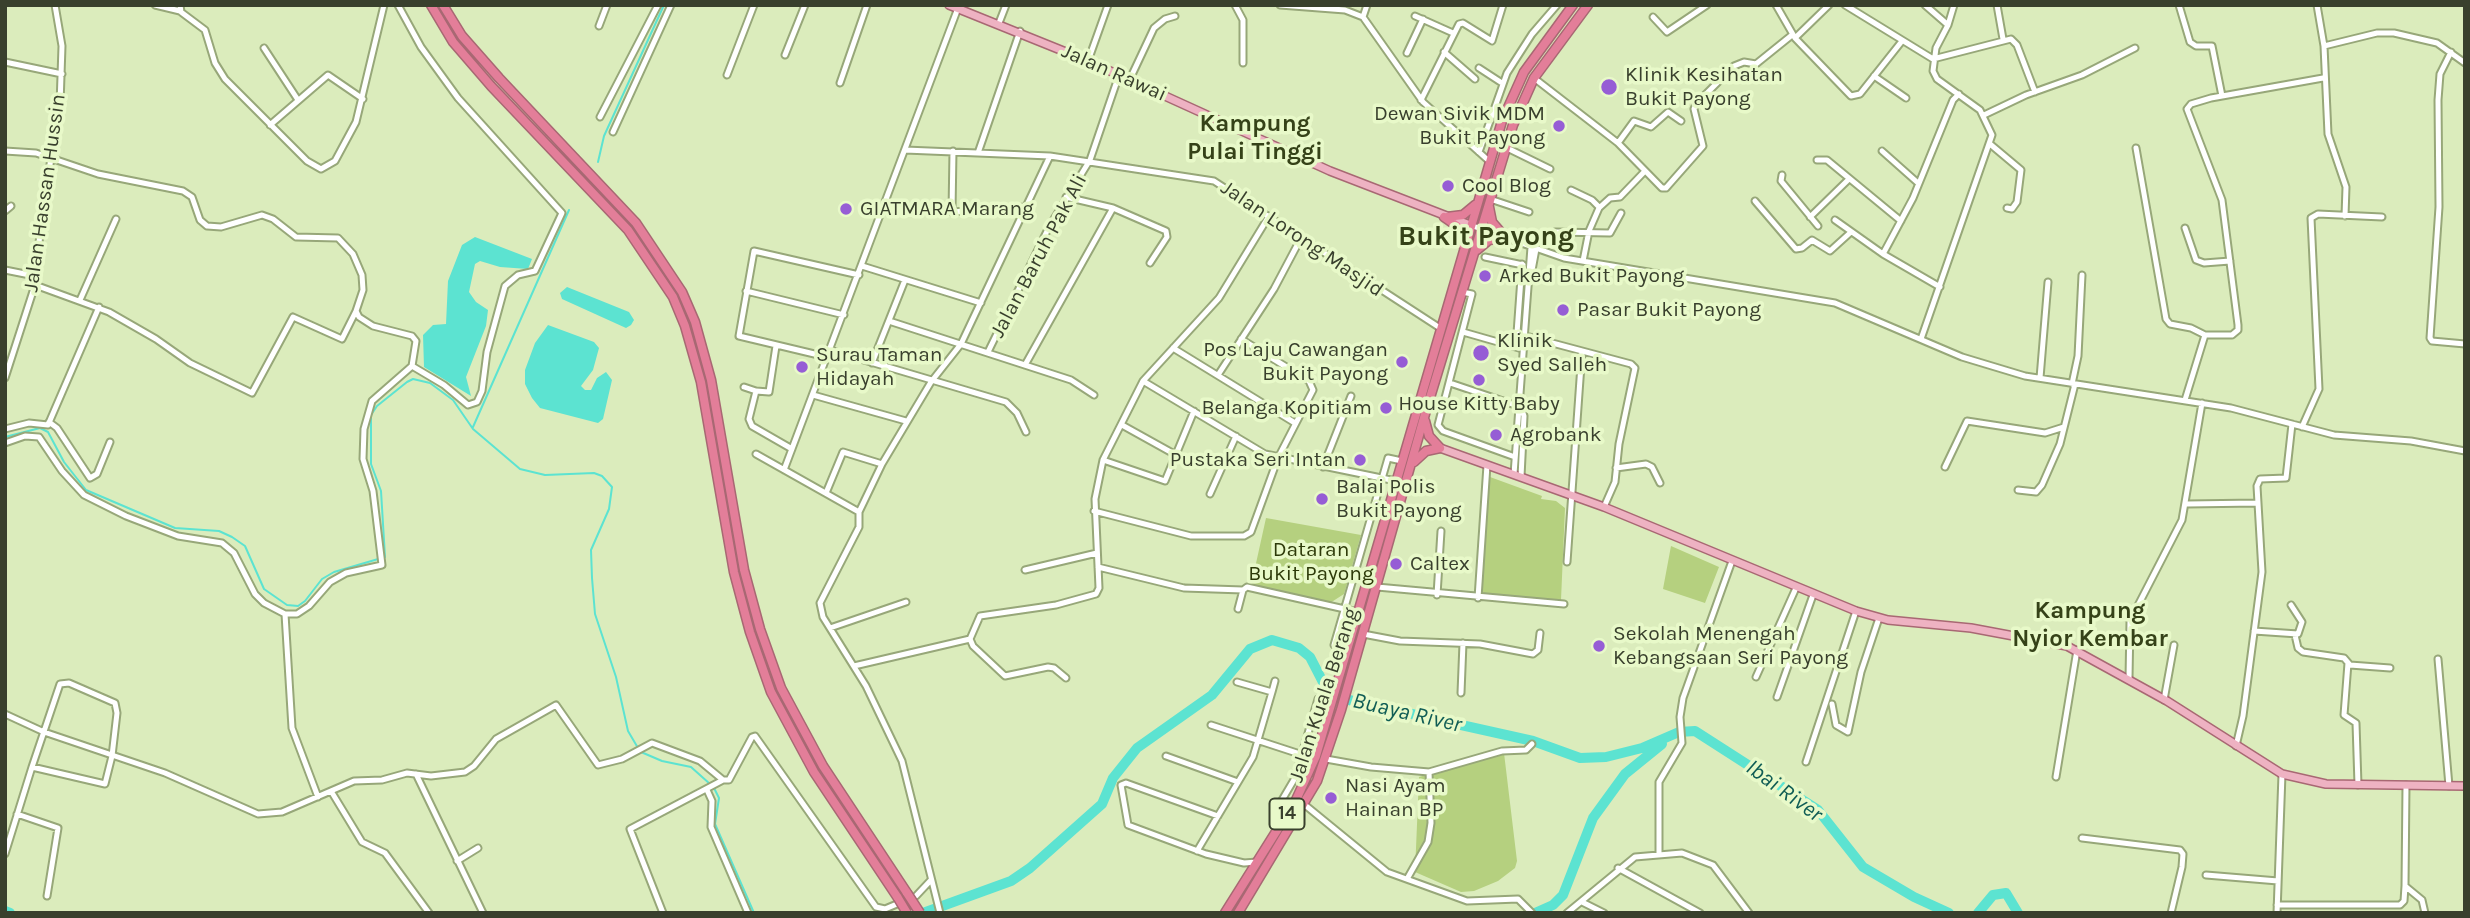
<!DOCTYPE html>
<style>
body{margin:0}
#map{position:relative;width:2470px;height:918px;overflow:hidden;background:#dbecbc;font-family:Karla,sans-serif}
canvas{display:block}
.frame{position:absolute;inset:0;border:7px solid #39402d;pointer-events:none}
</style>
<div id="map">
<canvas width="2470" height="918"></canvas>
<div class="frame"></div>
</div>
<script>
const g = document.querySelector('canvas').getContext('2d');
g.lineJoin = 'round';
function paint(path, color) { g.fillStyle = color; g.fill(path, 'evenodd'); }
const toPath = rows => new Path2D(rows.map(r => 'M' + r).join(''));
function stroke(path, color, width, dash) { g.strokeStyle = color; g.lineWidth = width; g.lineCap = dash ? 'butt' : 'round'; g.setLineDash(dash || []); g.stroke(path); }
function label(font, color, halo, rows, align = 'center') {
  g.font = font + ' Karla,sans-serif'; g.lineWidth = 7; g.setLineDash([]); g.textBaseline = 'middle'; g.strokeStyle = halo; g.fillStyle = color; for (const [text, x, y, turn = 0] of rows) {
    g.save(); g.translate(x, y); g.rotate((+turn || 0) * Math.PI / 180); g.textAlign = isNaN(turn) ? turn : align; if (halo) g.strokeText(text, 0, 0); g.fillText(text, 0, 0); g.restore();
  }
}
paint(toPath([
 [1490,477,1542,496,1541,499,1556,501,1565,508,1561,600,1481,594],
 [1266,518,1361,535,1344,594,1330,603,1251,586],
 [1671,546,1719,567,1705,603,1663,589],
 [1504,753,1517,861,1515,868,1498,881,1474,891,1461,892,1415,872,1419,777]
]), '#b5d07f');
paint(toPath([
 [475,237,532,259,528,269,500,267,480,261,475,264,469,292,476,302,488,310,486,326,466,377,471,396,424,367,423,335,433,325,446,324,448,281,462,245],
 [567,287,629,312,634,320,631,325,626,328,562,299,560,293],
 [548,325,594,342,599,348,593,370,581,386,585,390,591,390,597,378,606,372,612,380,603,419,598,423,540,408,532,398,525,384,525,370,535,343]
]), '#5ce3d1');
stroke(toPath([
 [598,162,604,136,664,5],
 [473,427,569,210],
 [5,437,40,428,48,432,64,462,86,490,175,528,219,531,232,537,245,546,264,589,287,605,298,606,305,601,322,579,334,572,385,557,381,491,371,464,371,415,377,406,407,382,413,379,430,383,453,400,473,429,520,469,545,475,594,473,602,476,612,487,609,509,591,550,592,578,595,614,616,677,628,731,638,748],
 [641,752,662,761,691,767,710,784],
 [714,788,719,798,715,824,754,913]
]), '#5ce3d1', 2);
stroke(toPath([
 [5,911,10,913],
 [923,913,1011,881,1030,868,1102,804,1113,778,1137,748,1212,695,1250,649,1272,640,1299,648,1310,657,1326,688,1340,698,1533,741,1580,758,1606,757,1642,748,1679,732,1695,731,1818,810,1863,867,1914,897,1949,913],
 [1535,913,1553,905,1563,895,1593,818,1625,774,1662,744],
 [1978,913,1993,895,2006,893,2018,913]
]), '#5ce3d1', 10);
const minor = toPath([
 [155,5,180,11],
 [180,5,181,12,205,30,215,63,225,79,307,161,321,169,335,161,356,122,384,5],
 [398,5,421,47,458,98,562,213,535,271,518,275,505,286,487,352,482,391,477,402,468,405,444,385,412,366],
 [1235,5,1243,20,1243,63],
 [1280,5,1345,10,1363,17,1423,102,1489,161],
 [1776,5,1795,38,1851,96,1860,94,1902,41],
 [1845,5,1933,59,2011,39,2017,45,2035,92],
 [1925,5,1948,25],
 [1997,5,2003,39],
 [2179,5,2190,42,2196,46,2212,46,2222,96],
 [2317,5,2324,46],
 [1415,16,1453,33],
 [1363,17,1367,5],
 [1653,17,1667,32,1707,5],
 [999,23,1006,5],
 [599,26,607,5],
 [1795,38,1829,5],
 [264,48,298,100],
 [1444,52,1475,79],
 [2451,52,2440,74,2438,100,2439,207,2430,338,2432,341,2465,344],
 [1407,53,1423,19],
 [785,55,805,5],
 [1088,61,1108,5],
 [5,62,62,74],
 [1479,68,1502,83],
 [727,75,754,5],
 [1874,76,1906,98],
 [1534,78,1618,143,1662,188,1666,188,1703,146,1694,109,1696,104,1734,66,1744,62,1756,64,1792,35],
 [1130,79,1154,28,1165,19,1175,16],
 [840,83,867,5],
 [1421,100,1459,24,1463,23,1492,41,1503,5],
 [1984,115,2026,95,2082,75,2135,48],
 [600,117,658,5],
 [270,125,328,75,363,99],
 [613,132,671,5],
 [1618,143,1634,121,1651,127,1668,112,1681,121],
 [1990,144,2021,170,2017,202,2012,209,2007,208],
 [1505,147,1550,169],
 [2136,148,2166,319,2170,324,2191,328,2205,335],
 [905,150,1050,156,1214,181,1440,328],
 [5,151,36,153,98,174,183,191,192,197,200,220,207,226,221,227,262,215,273,219,296,237,338,238,353,254,362,275,363,290,356,311,359,317,373,326,412,336,416,341,412,366,372,401,364,429,363,459,373,491,382,565,346,573,330,582,309,606,297,614,285,614,264,603,255,594,234,553,222,543,178,536,126,516,84,495,62,471,39,437,25,436,5,443],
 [953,151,952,212,1026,207],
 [1882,151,1918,183],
 [1479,152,1507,73,1532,34,1557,5],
 [978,153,1020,31],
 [1817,160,1827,160,1901,221],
 [1782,175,1781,181,1818,226],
 [1571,190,1592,200,1599,207],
 [1066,197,1113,208,1166,231,1167,237,1150,263],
 [1490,199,1529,212],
 [1755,201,1796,249,1802,248,1812,240,1830,251,1851,232],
 [5,211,11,206],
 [2345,216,2346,187,2328,134,2324,46,2377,33,2394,33,2437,43,2465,63],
 [1810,217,1848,180],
 [1835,220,1883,254,1940,287],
 [1470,225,1564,258,1835,303,1962,357,2025,376,2231,408,2334,435,2411,441,2465,451],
 [2185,228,2196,260,2204,263,2230,261],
 [1555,232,1610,233,1621,213],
 [1883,254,1913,198,1953,100,1959,94],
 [1485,257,1523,265],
 [1583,261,1589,231,1599,208,1610,198,1620,197,1645,171],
 [862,266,981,303],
 [5,270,35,276],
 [1530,281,1536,249],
 [35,285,109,312,156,339,190,363,252,393,293,317,342,339,356,311],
 [746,291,844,315],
 [1462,292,1472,294,1438,425,1443,431,1515,457],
 [80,300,116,219],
 [889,321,1071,380,1094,395],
 [1463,332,1519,348],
 [1526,336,1631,364,1635,368,1619,444,1615,482,1604,507],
 [1921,339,1992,135,1980,110,1937,79,1933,71,1936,48,1948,25,1954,5],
 [776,346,769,392,756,391,749,419,752,426,792,449],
 [1516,347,1522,264],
 [1173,348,1295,423],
 [830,350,1006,402,1017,413,1026,432],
 [988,352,1049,227,1090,160,1119,75],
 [827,357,739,336,754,251,859,275],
 [872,363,905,280],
 [1025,365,1113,208],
 [1218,375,1274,289,1301,238],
 [5,378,35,285,42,212,60,105,62,46,55,5],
 [2040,378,2048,282],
 [1143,381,1265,454,1396,481],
 [1450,383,1521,407],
 [2072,384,2078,356,2082,275],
 [744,387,756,391],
 [813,395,906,421],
 [2185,400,2205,335,2232,335,2238,330,2238,325,2222,200,2187,109,2191,104,2211,98,2323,78],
 [49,422,57,428,90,478,97,474,110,442],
 [1122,425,1176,455],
 [2302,427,2319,389,2311,218,2318,214,2382,217],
 [5,429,29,423,48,425,99,307],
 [756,454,859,512],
 [1103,460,1165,481,1194,411],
 [1323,467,1351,396],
 [1945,467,1967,421,2045,433,2064,427],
 [1616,468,1646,464,1652,467,1660,483],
 [784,470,958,8],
 [1514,474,1531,247],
 [1521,477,1524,416,1521,407],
 [2018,490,2036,492,2042,485,2060,444,2075,384],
 [826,493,843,452,882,464],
 [1210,494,1236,436],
 [2187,504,2257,503],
 [1094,511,1191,536,1244,536,1251,532,1278,458,1313,390,1309,381,1241,339],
 [1567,562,1582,351],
 [1098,567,1184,588,1243,590],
 [1025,570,1097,553],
 [1377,587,1564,604],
 [1437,595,1441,531],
 [1478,598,1487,465],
 [1238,609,1243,590,1247,587,1358,612],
 [285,614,292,728,318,797],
 [830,628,906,602],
 [2254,631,2298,634,2302,622,2291,605],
 [1363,634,1400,641,1480,644,1533,654,1538,650,1540,633],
 [2295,635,2298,648,2303,652,2344,658,2350,665,2390,668],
 [970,639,973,646,1005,676,1048,667,1054,668,1066,678],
 [1334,645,1388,458,1402,461],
 [2438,659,2449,786],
 [2348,663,2344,715,2356,723,2358,785],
 [854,666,970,639,980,616,1056,605,1096,594,1099,588,1095,499,1103,460,1143,381,1219,298,1269,216],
 [1756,677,1796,588],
 [2129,679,2130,621,2182,520,2202,403],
 [1272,692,1275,681],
 [1461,693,1463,643],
 [1777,697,1813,595],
 [2164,700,2174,645],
 [1832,704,1836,725,1848,732,1861,672,1879,618],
 [5,714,44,732,165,773,258,814,282,812,354,781,382,780,407,773,431,776,465,772,474,766,496,739,556,705,598,765,622,759,652,743,700,761,723,780,729,780,752,737,755,736,876,907,885,909,916,896,931,880],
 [1211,725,1315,759],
 [2236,746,2243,716,2262,572,2257,486,2260,479,2286,478,2292,424],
 [1166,756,1238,782],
 [1326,759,1371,767,1429,772,1502,751,1526,750,1532,744],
 [1806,762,1856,611],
 [416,774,483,913],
 [2056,777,2077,650],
 [2406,785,2405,886,2422,900,2425,913],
 [707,790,712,801,711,827,748,913],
 [331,791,362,842,385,853,429,913],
 [1282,800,1295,778,1318,699],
 [1305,805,1387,872,1467,901,1518,899,1532,913],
 [17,814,58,828,47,896],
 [1218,816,1126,783,1121,785,1128,825,1206,854,1244,863,1257,862],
 [2082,838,2180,850,2183,854,2182,867,2171,913],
 [1197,851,1253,757,1272,692,1237,682],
 [1659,853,1659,782,1682,743,1680,717,1683,698,1732,561],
 [5,854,32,767,60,684,69,683,115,703,117,713,112,756,105,784,32,767],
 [457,861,478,848],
 [1618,868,1700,913],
 [2206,875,2278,881],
 [1407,879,1428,842,1431,823,1429,772],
 [1582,902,1604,913],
 [2277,905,2400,905,2404,901,2405,886],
 [663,913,630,829,723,780],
 [940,913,902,761,866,686,823,617,820,603,859,527,859,512,882,464,931,382,961,344,1050,156],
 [1567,913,1635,857,1682,853,1713,865,1749,913],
 [2277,913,2282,774]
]);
const major = toPath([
 [949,5,1088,61,1330,171,1470,225],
 [1440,448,1604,507,1856,611,1888,620,1971,628,2067,646,2167,701,2282,774,2326,784,2465,786]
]);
const highway = toPath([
 [431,5,453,42,491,86,628,230,673,297,685,326,701,382,734,572,750,632,771,692,814,772,898,898],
 [443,5,462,36,499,78,636,223,682,292,695,322,711,380,744,570,760,629,781,688,823,766,907,893],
 [1489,207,1492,222,1505,237],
 [1444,217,1457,226,1462,244],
 [1447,217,1463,215,1475,205],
 [1477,250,1489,240,1505,237],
 [1425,421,1429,436,1440,448],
 [1414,462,1426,451,1440,448],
 [1225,913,1296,800,1316,756,1502,121,1524,72,1573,5],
 [1238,913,1317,781,1341,710,1425,414,1513,125,1534,78,1588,5]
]);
stroke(minor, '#97a779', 9);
stroke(major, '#a86873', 10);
stroke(highway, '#a86873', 11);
stroke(minor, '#fff', 5);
stroke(major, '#eeb2c2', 7);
stroke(highway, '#e37e99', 8);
const highwayBridge = toPath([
 [907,893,920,913],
 [898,898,907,913]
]);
stroke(highwayBridge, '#a86873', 11, []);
stroke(highwayBridge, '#e37e99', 8);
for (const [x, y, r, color] of [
 [1609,87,9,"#965dd5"],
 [1559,126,7,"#965dd5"],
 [1448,186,7,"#965dd5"],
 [846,209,7,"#965dd5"],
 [1485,276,7,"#965dd5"],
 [1563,310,7,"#965dd5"],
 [1481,353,9,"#965dd5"],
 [1402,362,7,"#965dd5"],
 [802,367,7,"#965dd5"],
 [1479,380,7,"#965dd5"],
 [1386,408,7,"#965dd5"],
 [1496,435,7,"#965dd5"],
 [1360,460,7,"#965dd5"],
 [1322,499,7,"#965dd5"],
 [1396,564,7,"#965dd5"],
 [1599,646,7,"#965dd5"],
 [1331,798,7,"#965dd5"]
]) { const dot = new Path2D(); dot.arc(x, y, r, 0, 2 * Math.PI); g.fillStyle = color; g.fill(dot); stroke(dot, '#e8f9c9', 2.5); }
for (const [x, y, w] of [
 [1287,814,35]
]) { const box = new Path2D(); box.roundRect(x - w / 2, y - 15.5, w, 31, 5); g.fillStyle = '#e8f9c9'; g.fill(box); stroke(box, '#39402d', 2); }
label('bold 19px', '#39402d', null, [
 ["14",1287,814]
]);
label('21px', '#39402d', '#e8f9c9', [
 ["Jalan Rawai",1114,73,24],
 ["Jalan Hassan Hussin",45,193,-82],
 ["Jalan Lorong Masjid",1302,239,34],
 ["Jalan Baruh Pak Ali",1039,256,-62],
 ["Jalan Kuala Berang",1324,695,-72]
]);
label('21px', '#39402d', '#e8f9c9', [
 ["Klinik Kesihatan",1625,75],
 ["Bukit Payong",1625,99],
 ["Dewan Sivik MDM",1545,114,"right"],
 ["Bukit Payong",1545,138,"right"],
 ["Cool Blog",1462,186],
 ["GIATMARA Marang",860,209],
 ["Arked Bukit Payong",1499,276],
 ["Pasar Bukit Payong",1577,310],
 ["Klinik",1497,341],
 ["Syed Salleh",1497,365],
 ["Pos Laju Cawangan",1388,350,"right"],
 ["Bukit Payong",1388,374,"right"],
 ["Surau Taman",816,355],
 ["Hidayah",816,379],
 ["House Kitty Baby",1479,404,"center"],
 ["Belanga Kopitiam",1372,408,"right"],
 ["Agrobank",1510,435],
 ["Pustaka Seri Intan",1346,460,"right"],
 ["Balai Polis",1336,487],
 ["Bukit Payong",1336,511],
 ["Caltex",1410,564],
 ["Sekolah Menengah",1613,634],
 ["Kebangsaan Seri Payong",1613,658],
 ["Nasi Ayam",1345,786],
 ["Hainan BP",1345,810]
], 'left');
label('21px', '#2d3a09', '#e8f9c9', [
 ["Dataran",1311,550],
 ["Bukit Payong",1311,574]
]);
label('italic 23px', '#105d55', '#e8f9c9', [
 ["Buaya River",1407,713,13],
 ["Ibai River",1784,791,36]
]);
label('bold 24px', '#354218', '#e8f9c9', [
 ["Kampung",1255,124],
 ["Pulai Tinggi",1255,152],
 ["Kampung",2090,611],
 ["Nyior Kembar",2090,639]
]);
label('bold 28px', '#354218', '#e8f9c9', [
 ["Bukit Payong",1486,237]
]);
</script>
